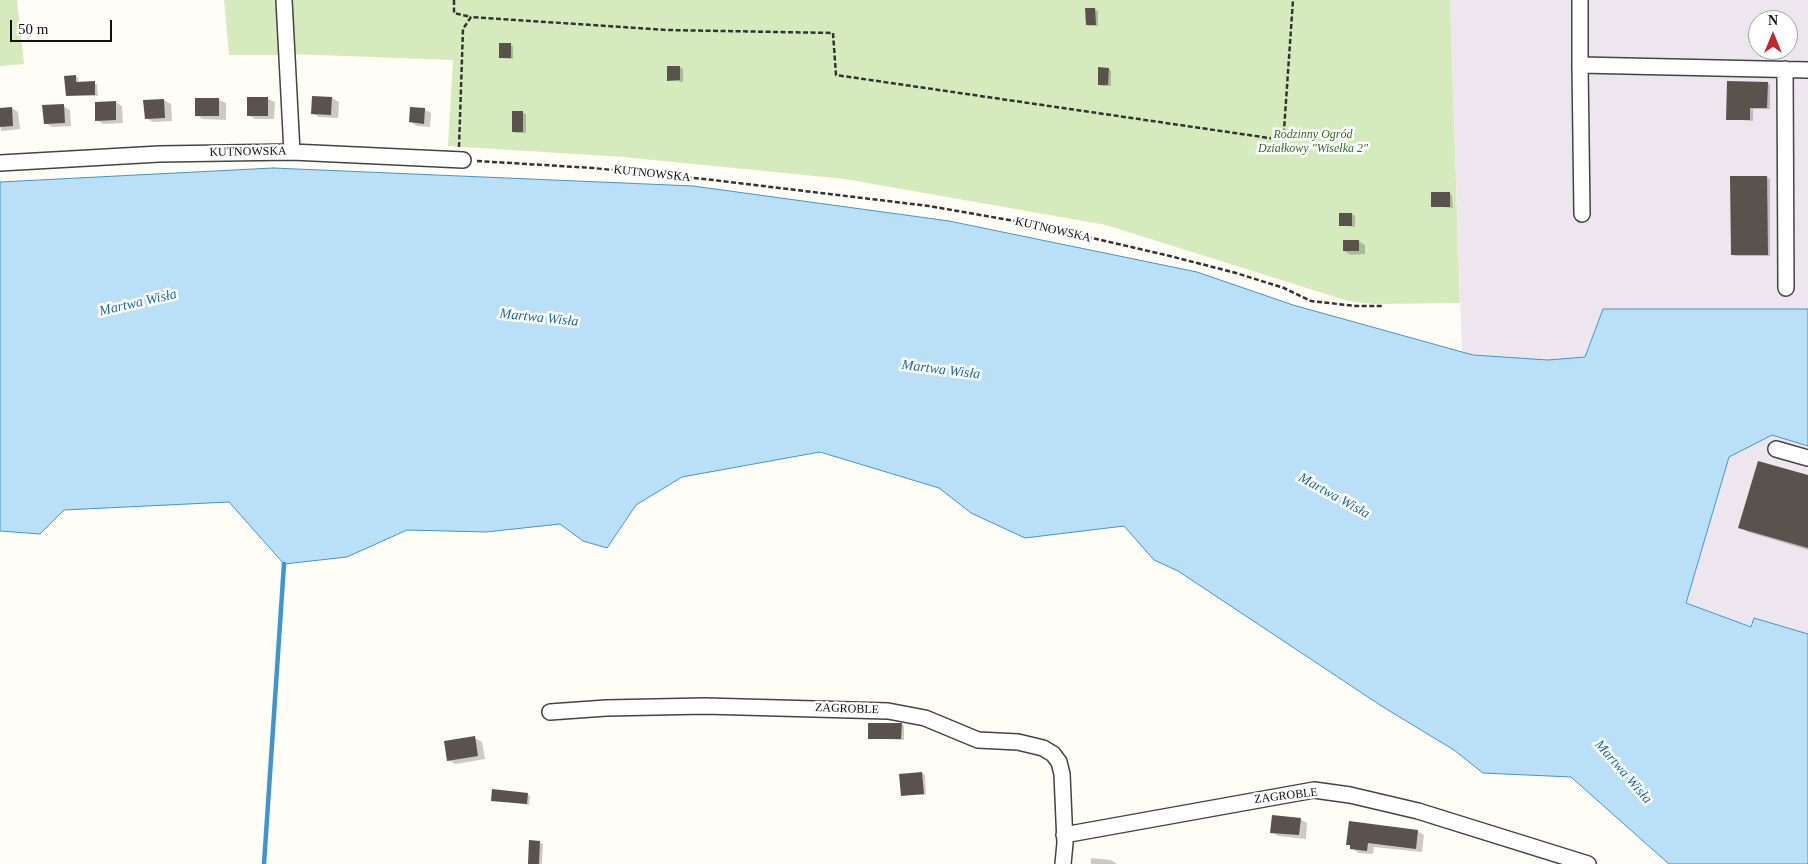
<!DOCTYPE html>
<meta charset="utf-8">
<style>
body{margin:0}
#map{position:relative;width:1808px;height:864px;overflow:hidden;background:#fffdf5;font-family:Georgia,serif}
canvas{display:block}
.north{position:absolute;left:1748px;top:10px;width:50px;height:50px;box-sizing:border-box;background:#fff;border:1px solid #a0a0a0;border-radius:50%;rotate:0deg;font-size:14px;font-weight:700;line-height:20px;text-align:center;color:#111}
.north::after{content:'';display:block;margin:auto;width:18px;height:22px;background:#c4262e;clip-path:polygon(50% 0,100% 100%,50% 72%,0 100%)}
.scale{position:absolute;left:10px;top:20px;width:102px;height:22px;box-sizing:border-box;border:2px solid #111;border-top:0;padding-left:6px;font-size:15px;line-height:18px;white-space:nowrap;color:#111;-webkit-text-stroke:4px #fff;paint-order:stroke}
</style>
<div id="map">
<canvas width="1808" height="864"></canvas>
<div class="north">N</div>
<div class="scale">50 m</div>
</div>
<script>
const g = document.querySelector('canvas').getContext('2d');
g.lineJoin = 'round';
function paint(path, color) { g.fillStyle = color; g.fill(path, 'evenodd'); }
const toPath = rows => new Path2D(rows.map(r => 'M' + r).join(''));
function stroke(path, color, width, dash) { g.strokeStyle = color; g.lineWidth = width; g.lineCap = dash ? 'butt' : 'round'; g.setLineDash(dash || []); g.stroke(path); }
function label(font, color, halo, rows, align = 'center') {
  g.font = font + ' Georgia,serif'; g.lineWidth = 5; g.setLineDash([]); g.textBaseline = 'middle'; g.strokeStyle = halo; g.fillStyle = color; for (const [text, x, y, turn = 0] of rows) {
    g.save(); g.translate(x, y); g.rotate((+turn || 0) * Math.PI / 180); g.textAlign = isNaN(turn) ? turn : align; if (halo) g.strokeText(text, 0, 0); g.fillText(text, 0, 0); g.restore();
  }
}
paint(toPath([
 [1450,0,1808,0,1808,309,1603,309,1585,357,1548,360,1473,355,1462,352],
 [1758,20,1788,20,1788,50,1758,50],
 [1772,435,1808,446,1808,634,1755,618,1751,627,1686,603,1729,457]
]), '#eee6ef');
paint(toPath([
 [0,0,17,0,24,64,0,66],
 [224,0,276,0,280,55,229,55],
 [288,0,1450,0,1460,303,1374,304,1348,301,1106,225,845,179,623,157,448,146,453,60,290,54]
]), '#d5ebbd');
const water = toPath([
 [273,168,693,186,949,221,1197,272,1293,305,1473,355,1548,360,1585,357,1603,309,1808,309,1808,446,1772,435,1729,457,1686,603,1751,627,1754,618,1808,634,1808,864,1669,864,1571,777,1483,773,1454,750,1383,707,1178,571,1154,560,1124,526,1025,538,971,513,939,488,820,452,682,477,636,505,607,548,583,541,560,524,486,532,407,530,347,557,284,564,229,502,64,510,40,534,0,531,0,182,273,168]
]);
paint(water, '#b9e0f7');
stroke(water, '#3f96cf', 1);
paint(toPath([
 [1095,9,1098,11,1098,26,1090,26,1087,25],
 [510,45,513,46,513,59,500,58],
 [680,67,683,69,683,82,669,80],
 [1108,69,1111,71,1111,86,1102,86,1099,85],
 [75,76,78,78,79,83,97,84,98,96,67,95],
 [1768,83,1770,85,1770,109,1753,109,1753,121,1728,119],
 [313,97,332,98,339,102,338,118,319,117,312,113],
 [268,99,275,102,274,119,255,119,248,115],
 [164,100,171,104,172,121,153,122,146,118],
 [219,100,226,103,226,120,203,119,196,115],
 [115,102,122,106,123,123,103,124,97,120],
 [63,106,70,110,71,126,52,127,45,123],
 [12,108,18,112,20,129,1,131,0,109],
 [424,109,431,113,430,127,417,126,410,122],
 [523,113,526,114,526,133,516,133,513,131],
 [1767,177,1770,179,1770,256,1735,256,1732,254],
 [1450,194,1452,195,1453,208,1433,206],
 [1352,214,1355,216,1355,227,1340,225],
 [1358,241,1365,245,1365,254,1351,255,1344,251],
 [1808,477,1808,550,1748,532,1740,527],
 [901,724,904,726,904,740,869,738],
 [475,738,482,742,485,759,455,764,448,760],
 [922,773,925,775,926,795,902,795],
 [527,794,530,796,529,805,492,800],
 [1300,819,1307,823,1306,839,1278,836,1272,832],
 [1417,831,1424,835,1422,852,1374,847,1373,854,1358,853,1348,844],
 [531,841,543,844,542,864,529,864],
 [1091,858,1111,860,1117,864,1091,864]
]), '#0003');
stroke(toPath([
 [264,864,284,564]
]), '#3f96cf', 4.5);
paint(toPath([
 [1085,8,1095,8,1096,25,1086,25],
 [499,43,511,43,511,58,499,58],
 [667,66,680,66,680,80,667,81],
 [1098,67,1109,68,1108,85,1098,85],
 [76,75,76,82,95,81,95,95,66,96,64,76],
 [1727,81,1768,82,1767,108,1750,108,1750,120,1726,120],
 [312,96,332,97,331,115,311,114],
 [247,97,268,97,268,116,247,116],
 [195,98,219,98,219,116,195,116],
 [164,99,165,118,145,119,143,100],
 [116,101,116,120,95,121,95,102],
 [64,104,65,123,44,124,42,105],
 [12,107,13,126,0,127,0,108],
 [410,107,425,108,424,124,409,122],
 [512,111,523,111,523,132,512,132],
 [1730,176,1767,176,1768,255,1731,255],
 [1431,192,1450,192,1450,207,1431,207],
 [1339,213,1352,213,1352,226,1339,226],
 [1343,240,1359,240,1359,251,1343,251],
 [1758,461,1808,475,1808,548,1738,528],
 [868,723,902,723,901,739,868,739],
 [475,736,478,756,447,761,444,741],
 [922,772,924,794,901,796,899,774],
 [492,789,528,793,527,804,491,801],
 [1272,815,1301,818,1299,835,1270,833],
 [1349,821,1418,830,1416,849,1368,843,1367,851,1350,849,1350,845,1346,845],
 [529,840,540,841,539,864,528,864]
]), '#5a524d');
const minor = toPath([
 [284,0,292,152],
 [1580,0,1580,65,1808,70],
 [1580,65,1582,214],
 [1785,69,1786,288],
 [0,163,159,154,292,152,463,160],
 [1776,449,1808,458],
 [550,712,606,708,705,706,888,711,925,718,978,740,1018,742,1043,748,1053,754,1059,762,1062,774,1065,843,1063,864],
 [1064,835,1314,790,1350,795,1418,811,1588,864]
]);
stroke(minor, '#444', 18);
stroke(toPath([
 [454,0,454,13,471,17],
 [459,147,463,29,471,17,667,30,833,33,836,75,1276,139,1284,130,1293,0],
 [477,161,593,168,713,180,929,206,1032,224,1170,256,1236,273,1284,288,1311,301,1356,306,1382,306]
]), '#333', 2.5, [5, 2.5]);
stroke(minor, '#fff', 15);
label('italic 12px', '#2f6b1f', '#fff', [
 ["Rodzinny Ogród",1313,135],
 ["Działkowy \"Wisełka 2\"",1313,149]
]);
label('12px', '#111', '#fff', [
 ["KUTNOWSKA",248,152,-1],
 ["KUTNOWSKA",652,174,6],
 ["KUTNOWSKA",1053,230,13],
 ["ZAGROBLE",847,709,2],
 ["ZAGROBLE",1286,796,-7]
]);
label('italic 14px', '#1768a6', '#fff', [
 ["Martwa Wisła",138,303,-13],
 ["Martwa Wisła",539,318,6],
 ["Martwa Wisła",941,370,7],
 ["Martwa Wisła",1334,496,29],
 ["Martwa Wisła",1623,772,49]
]);
</script>
